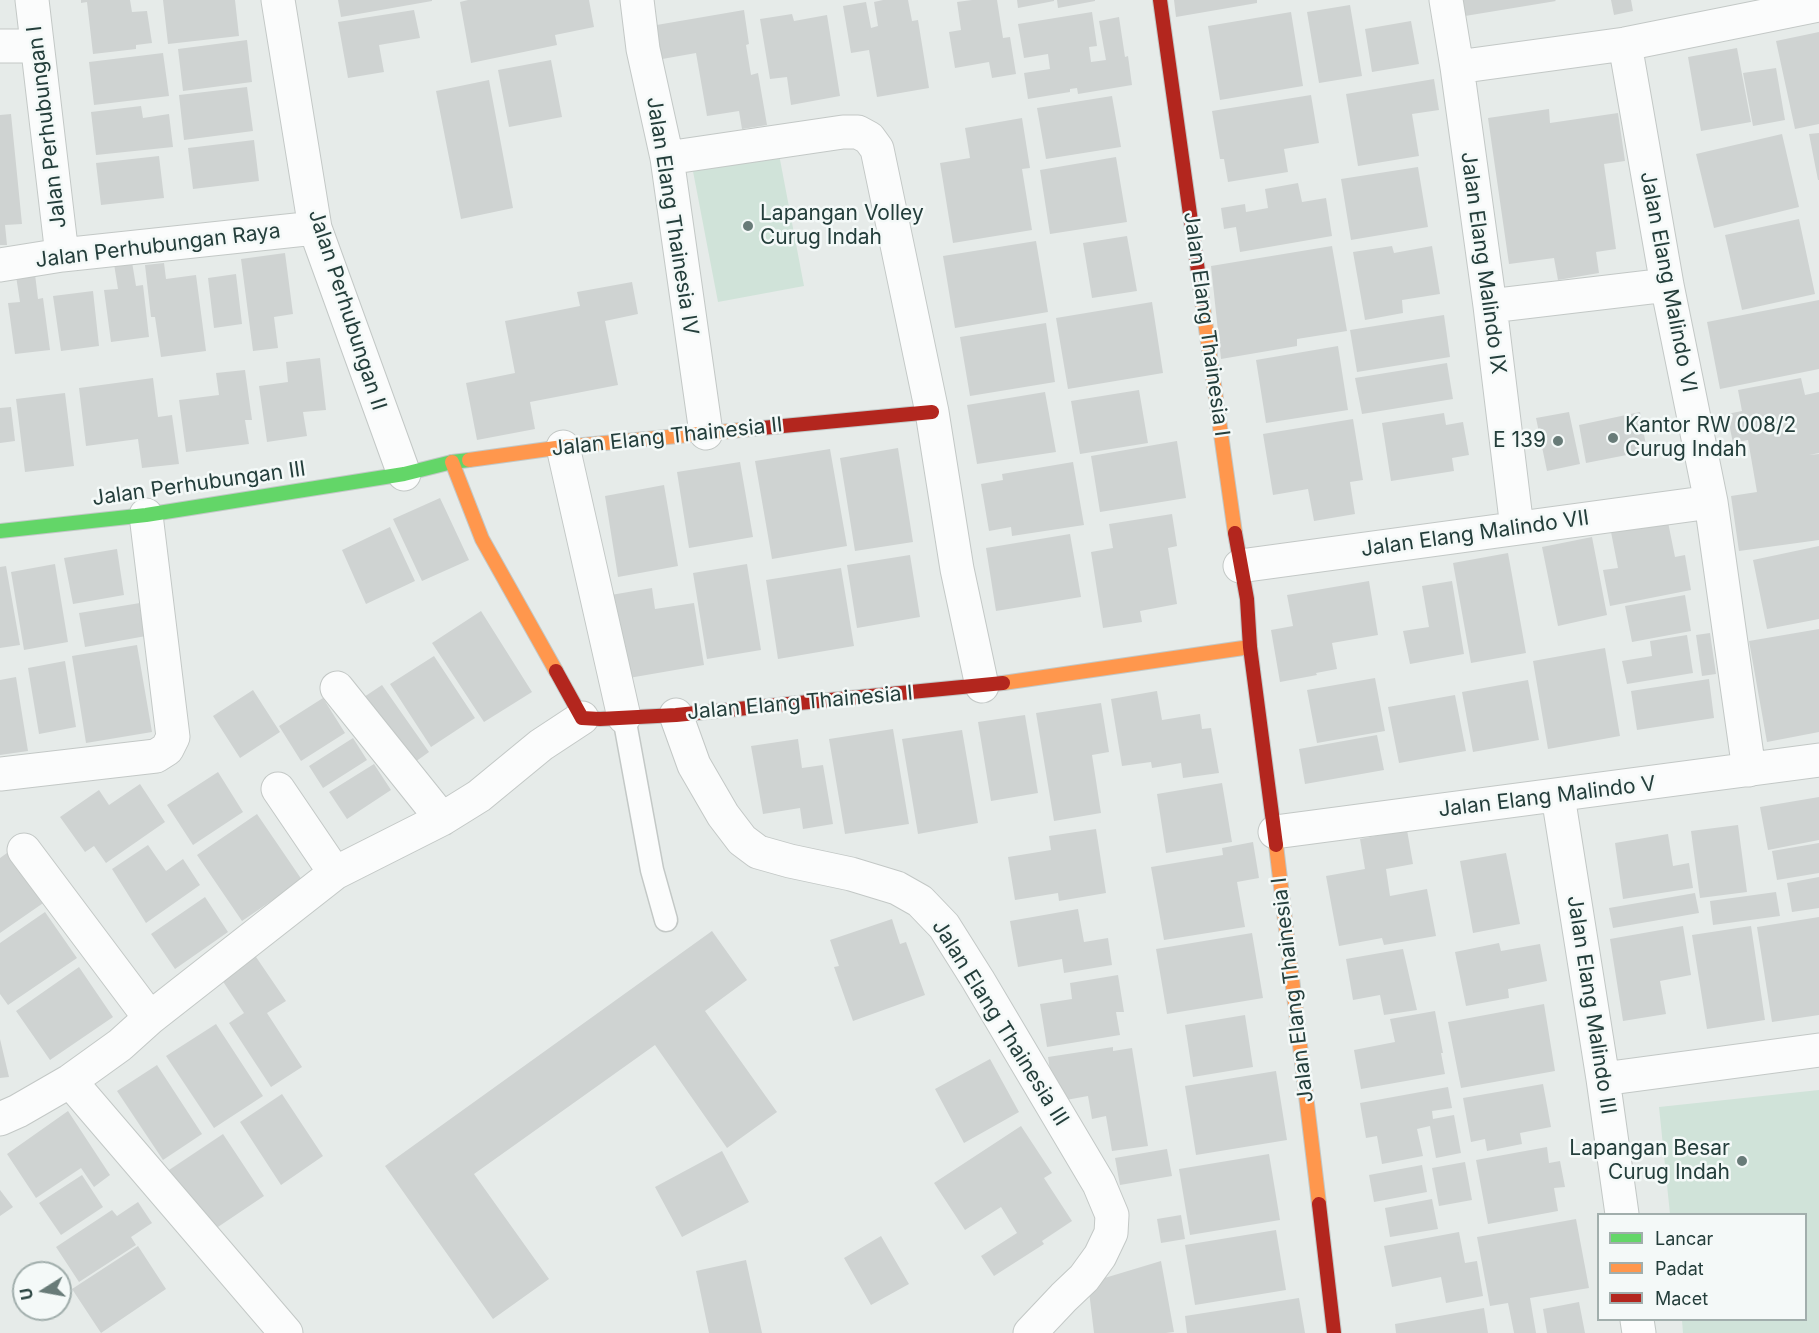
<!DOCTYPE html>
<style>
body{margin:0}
#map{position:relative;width:1819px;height:1333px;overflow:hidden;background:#e6ebe9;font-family:Inter,sans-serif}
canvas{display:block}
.legend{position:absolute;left:1597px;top:1213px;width:210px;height:108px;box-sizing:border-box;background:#f4f9f8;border:2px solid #a1aeac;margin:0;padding:8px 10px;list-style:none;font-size:18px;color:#243e3b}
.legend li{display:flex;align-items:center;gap:12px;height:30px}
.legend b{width:30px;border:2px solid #a1aeac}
.north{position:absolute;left:12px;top:1261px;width:60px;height:60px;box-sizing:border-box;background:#f4f9f8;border:2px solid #a1aeac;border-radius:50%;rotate:259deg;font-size:16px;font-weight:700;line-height:24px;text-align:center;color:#243e3b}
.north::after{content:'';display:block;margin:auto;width:21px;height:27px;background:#687b78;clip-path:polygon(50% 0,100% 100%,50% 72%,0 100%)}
</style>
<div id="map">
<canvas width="1819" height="1333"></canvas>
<ul class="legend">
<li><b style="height:8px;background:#63d668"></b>Lancar</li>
<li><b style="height:8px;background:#ff974d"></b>Padat</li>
<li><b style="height:8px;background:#b3261e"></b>Macet</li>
</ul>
<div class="north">U</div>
</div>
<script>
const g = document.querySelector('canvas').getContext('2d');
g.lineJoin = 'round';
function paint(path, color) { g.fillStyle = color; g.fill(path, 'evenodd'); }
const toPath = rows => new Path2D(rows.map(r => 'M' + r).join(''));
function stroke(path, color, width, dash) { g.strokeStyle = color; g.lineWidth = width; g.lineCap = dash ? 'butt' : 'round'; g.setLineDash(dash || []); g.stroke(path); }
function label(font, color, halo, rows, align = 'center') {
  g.font = font + ' Inter,sans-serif'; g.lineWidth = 5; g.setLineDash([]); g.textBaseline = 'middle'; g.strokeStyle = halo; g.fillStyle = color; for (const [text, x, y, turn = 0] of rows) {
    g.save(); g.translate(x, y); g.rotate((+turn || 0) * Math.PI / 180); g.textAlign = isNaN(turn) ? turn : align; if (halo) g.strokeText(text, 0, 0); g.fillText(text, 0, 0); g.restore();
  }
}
paint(toPath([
 [778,149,804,286,718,302,692,166],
 [1819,1090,1819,1333,1683,1333,1682,1320,1806,1320,1806,1214,1670,1214,1659,1107]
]), '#d0e3d9');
paint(toPath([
 [81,0,130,0,132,12,147,11,152,43,136,45,136,49,93,54,87,2,81,3],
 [163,0,235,0,239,36,168,44],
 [338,0,432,0,432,1,341,17],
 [468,0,589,0,594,27,555,35,557,45,471,63,460,2],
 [883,0,908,0,912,21,918,20,929,88,877,97,869,50,851,53,843,6,866,2,871,28,878,26,874,2],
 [972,0,997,0,1003,38,1010,37,1016,74,992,78,989,62,955,68,949,32,961,30,957,2],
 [1017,0,1054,0,1054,1,1018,8],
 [1057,0,1095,0,1095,1,1058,8],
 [1174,0,1257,0,1257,3,1176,17],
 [1463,0,1555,0,1556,1,1465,16],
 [1611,0,1631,0,1633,11,1614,15],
 [1350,5,1362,76,1319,83,1307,12],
 [414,10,420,38,379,45,384,72,348,78,338,22],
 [744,10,749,44,746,45,751,75,758,73,767,125,742,129,739,111,707,116,696,53,651,61,645,27],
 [1092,12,1097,46,1089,47,1091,62,1106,60,1099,21,1119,17,1125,57,1128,56,1132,85,1078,94,1077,88,1070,89,1070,92,1028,99,1024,73,1050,69,1048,54,1024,58,1018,24],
 [1291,12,1303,86,1220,100,1208,26],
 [792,14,794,21,827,15,840,96,791,105,787,77,770,79,760,19],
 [1411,21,1419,64,1372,72,1365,29],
 [1819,32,1819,124,1795,129,1776,41],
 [247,40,252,82,183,91,178,49],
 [1737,48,1751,122,1701,131,1688,57],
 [163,53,169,96,94,105,89,62],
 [551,60,562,117,509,127,498,70],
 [1776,68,1785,120,1753,126,1743,73],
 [1434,79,1439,110,1412,114,1419,156,1358,166,1346,94],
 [489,80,513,208,461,219,436,91],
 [247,87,253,131,184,140,179,95],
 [1311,95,1319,143,1284,149,1288,172,1228,182,1224,159,1220,159,1212,111],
 [1112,96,1121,147,1046,159,1037,108],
 [141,106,143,118,169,114,173,147,96,155,91,112],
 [1549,109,1550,123,1618,113,1625,161,1604,164,1616,249,1596,252,1599,273,1558,280,1554,258,1509,264,1488,118],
 [11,114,22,224,5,225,7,245,0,245,0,115],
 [1022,118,1030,168,1022,169,1032,230,953,243,940,163,970,158,965,128],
 [1819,133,1819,180,1818,180,1809,134],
 [1782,134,1799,207,1714,228,1696,154],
 [254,140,259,181,193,189,188,148],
 [159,156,164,198,101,205,96,163],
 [1116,157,1127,222,1050,234,1040,170],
 [1418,167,1428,227,1351,240,1341,179],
 [1298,183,1302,202,1326,198,1332,236,1240,252,1236,227,1224,229,1221,208,1245,204,1246,212,1268,208,1265,189],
 [1799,219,1815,294,1742,310,1725,235],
 [1127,236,1137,291,1092,298,1083,243],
 [1036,241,1048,312,955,328,943,256],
 [1332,246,1347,331,1297,339,1297,346,1221,359,1211,266],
 [1392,246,1394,253,1432,246,1440,294,1402,300,1403,313,1365,320,1353,252],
 [285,253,293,314,274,317,278,348,253,351,241,259],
 [132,262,136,286,143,285,149,337,111,342,104,290,118,289,114,264],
 [164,263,166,279,196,275,206,351,161,357,155,317,151,317,145,265],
 [35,274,38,299,43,298,50,350,15,354,8,303,20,302,16,276],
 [236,274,242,324,214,328,208,278],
 [632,282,638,314,605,321,618,385,530,402,535,429,477,440,466,383,515,373,505,321,580,306,577,292],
 [93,291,99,346,61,351,53,296],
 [1819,300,1819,369,1720,389,1707,322],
 [1152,302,1163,373,1068,389,1056,318],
 [1444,315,1450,357,1357,372,1350,330],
 [1046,323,1055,382,970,396,960,337],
 [1338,346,1348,410,1266,423,1256,360],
 [320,358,326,410,303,412,307,436,267,442,259,386,288,382,286,362],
 [1447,363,1453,399,1362,414,1355,378],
 [245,370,252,420,245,420,249,444,186,452,179,400,219,395,216,373],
 [153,378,158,417,172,415,179,464,142,468,138,439,86,446,79,388],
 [1801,378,1805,395,1819,392,1819,453,1809,455,1819,454,1819,540,1739,551,1731,496,1757,492,1748,440,1733,443,1727,414,1742,411,1738,390],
 [1139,390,1148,443,1080,454,1071,401],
 [1045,392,1056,452,977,464,967,405],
 [65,393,74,466,25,472,16,399],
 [11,407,15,441,0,443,0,408],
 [1569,412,1580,464,1547,471,1536,418],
 [1640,412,1647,451,1586,463,1579,425],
 [1444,413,1446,425,1463,422,1469,455,1452,458,1454,471,1391,481,1382,423],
 [1353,419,1363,480,1350,482,1355,514,1314,521,1308,489,1273,495,1263,434],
 [1177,441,1186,498,1100,512,1091,456],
 [898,448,913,542,855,551,840,458],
 [830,449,847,546,772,559,755,461],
 [740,462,753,537,689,548,677,472],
 [1073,462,1084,525,1012,536,1011,527,989,531,981,484,1003,480,1002,474],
 [664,485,678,566,618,577,605,496],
 [440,498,469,560,422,581,393,519],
 [1172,514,1177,546,1168,548,1177,604,1140,611,1142,622,1103,628,1091,552,1113,548,1109,524],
 [1668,522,1675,557,1685,555,1691,590,1610,606,1603,570,1618,568,1611,532],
 [390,527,415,581,366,604,342,550],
 [1070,534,1081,597,996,611,986,548],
 [1592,537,1607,615,1558,626,1542,547],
 [1819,546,1819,619,1767,629,1753,560],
 [117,549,124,595,73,604,64,558],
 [1508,553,1526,653,1471,663,1453,563],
 [910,555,920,617,857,628,847,565],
 [55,564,68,642,24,650,11,572],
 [747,564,761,650,707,659,693,573],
 [6,566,20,645,0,648,0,567],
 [841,568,854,646,778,659,766,580],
 [1369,581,1378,635,1332,643,1337,669,1316,673,1317,675,1280,682,1271,630,1293,626,1287,595],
 [1452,581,1464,654,1410,664,1403,631,1429,627,1422,586],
 [652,588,655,609,694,603,704,665,623,679,605,596],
 [1685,595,1691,631,1632,642,1625,606],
 [140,603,146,636,85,647,79,613],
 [481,611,532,692,484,722,432,643],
 [1819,629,1819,732,1767,742,1749,641],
 [1710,633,1716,674,1702,676,1696,635],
 [1687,635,1693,673,1627,684,1622,661,1652,656,1650,641],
 [137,645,152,732,86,743,72,656],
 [1605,648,1620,736,1548,749,1533,661],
 [434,656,475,718,431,747,390,684],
 [65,661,76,727,39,734,28,668],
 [16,677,28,751,0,755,0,680],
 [1375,678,1385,731,1317,743,1307,690],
 [1709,679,1714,718,1637,730,1631,691],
 [1528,680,1539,740,1473,752,1462,692],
 [382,685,429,752,408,767,361,699],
 [253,690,280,732,240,758,213,716],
 [1157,691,1162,720,1200,714,1202,729,1211,728,1219,773,1183,778,1181,763,1152,768,1151,762,1122,766,1111,699],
 [1455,695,1466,751,1399,763,1388,707],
 [323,698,345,733,301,761,279,726],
 [1101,703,1109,752,1092,755,1101,813,1054,821,1036,713],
 [1025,715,1038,793,991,801,978,722],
 [893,729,909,824,845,834,829,739],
 [962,730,978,823,918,834,902,739],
 [1377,735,1384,770,1305,784,1299,749],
 [353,738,367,760,323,788,309,766],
 [798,739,802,768,823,765,833,824,803,829,800,808,763,814,751,746],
 [374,764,391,790,347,819,329,792],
 [218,772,243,812,193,845,167,805],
 [1222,783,1232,842,1166,853,1157,794],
 [140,784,165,822,106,863,94,846,85,852,60,817,99,790,109,805],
 [1819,797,1819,840,1768,850,1760,807],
 [257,814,302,880,242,921,197,855],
 [1738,825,1747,892,1700,898,1691,831],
 [1096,829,1106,893,1059,901,1058,893,1015,900,1008,857,1051,850,1049,836],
 [1407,830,1413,864,1386,869,1390,896,1427,889,1436,936,1384,945,1382,938,1339,946,1326,876,1365,869,1360,839],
 [1668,834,1673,866,1689,863,1693,888,1623,899,1615,843],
 [1253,842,1259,878,1237,882,1245,927,1164,940,1151,867,1223,855,1222,848],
 [1819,843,1819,873,1777,880,1772,851],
 [148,845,166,871,183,859,200,885,146,923,112,869],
 [14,848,49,899,0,933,0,858],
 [1506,853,1520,924,1473,933,1460,861],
 [1819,877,1819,908,1792,912,1787,883],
 [1776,892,1780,916,1713,925,1710,901],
 [1695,893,1699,913,1613,928,1609,908],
 [205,897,228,932,175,969,151,934],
 [1078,909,1084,942,1108,938,1112,965,1064,973,1062,959,1018,967,1010,921],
 [45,912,77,958,8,1005,0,994,0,943],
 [1819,917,1819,1015,1772,1022,1757,927],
 [892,919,900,944,906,942,925,995,853,1021,834,967,839,966,830,940],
 [1683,926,1691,975,1660,981,1666,1014,1623,1021,1610,939],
 [1751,926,1765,1020,1707,1029,1692,935],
 [712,931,747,980,705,1011,777,1112,727,1148,655,1045,474,1174,549,1279,493,1319,385,1166],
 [1252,933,1263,998,1167,1014,1156,949],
 [1499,943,1501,951,1540,944,1547,981,1508,989,1509,998,1466,1006,1455,952],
 [1403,949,1417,1010,1384,1015,1380,995,1353,1000,1346,959],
 [254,954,286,1001,267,1013,302,1067,271,1087,229,1023,244,1013,220,977],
 [79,967,113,1017,50,1060,16,1011],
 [1118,975,1124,1012,1116,1012,1120,1035,1047,1047,1040,1004,1072,999,1070,983],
 [1544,1004,1555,1071,1461,1088,1448,1022],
 [1435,1011,1443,1053,1441,1053,1445,1074,1361,1089,1354,1050,1395,1042,1390,1019],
 [1245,1015,1253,1067,1193,1077,1185,1025],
 [216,1024,263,1096,214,1128,166,1056],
 [0,1039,9,1077,0,1078],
 [1113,1047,1113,1051,1132,1048,1148,1146,1112,1151,1106,1116,1092,1119,1088,1096,1055,1102,1048,1057],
 [990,1059,1019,1112,964,1143,935,1089],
 [157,1065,202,1134,163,1160,117,1091],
 [1276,1071,1287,1140,1196,1155,1185,1086],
 [1543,1084,1551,1127,1520,1133,1522,1144,1487,1151,1485,1139,1471,1142,1463,1098],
 [1448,1087,1452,1108,1432,1111,1433,1119,1454,1115,1461,1153,1436,1158,1430,1126,1417,1129,1423,1156,1382,1164,1377,1136,1366,1138,1360,1103],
 [282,1094,323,1156,281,1185,240,1122],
 [68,1111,110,1175,94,1187,81,1168,36,1198,7,1154],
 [1021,1126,1052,1173,1044,1178,1072,1221,1042,1241,1044,1244,994,1276,981,1256,1017,1233,1001,1207,965,1230,934,1183],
 [223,1134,264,1196,209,1233,169,1170],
 [1547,1147,1549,1163,1560,1161,1565,1187,1554,1188,1558,1211,1488,1224,1476,1160],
 [1167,1149,1172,1176,1120,1185,1115,1158],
 [722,1151,749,1202,682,1237,655,1187],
 [1269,1154,1280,1220,1190,1235,1179,1169],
 [1465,1162,1472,1200,1439,1206,1432,1168],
 [1422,1165,1427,1192,1374,1202,1369,1175],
 [82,1175,103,1207,61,1235,39,1203],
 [0,1190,13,1207,0,1216],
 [1432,1199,1438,1229,1390,1237,1385,1208],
 [138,1202,152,1223,131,1237,136,1245,79,1282,56,1247,112,1210,117,1216],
 [1181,1215,1185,1239,1161,1243,1157,1219],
 [1576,1219,1589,1288,1530,1298,1536,1333,1514,1333,1508,1303,1490,1306,1477,1237],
 [1276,1230,1286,1290,1195,1305,1185,1245],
 [1459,1232,1465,1263,1477,1261,1483,1296,1446,1303,1441,1277,1392,1287,1384,1246],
 [881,1236,909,1284,871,1305,844,1258],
 [138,1246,166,1289,101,1333,72,1289],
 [746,1260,762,1333,709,1333,696,1271],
 [1161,1261,1174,1332,1166,1333,1094,1333,1088,1283],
 [1299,1298,1305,1333,1187,1333,1185,1316],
 [1579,1302,1585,1333,1547,1333,1543,1309],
 [1484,1308,1488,1333,1396,1333,1395,1324]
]), '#cfd3d2');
const lane = toPath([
 [624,717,652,870,666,920]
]);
const street = toPath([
 [32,0,62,255],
 [278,0,315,228,404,474],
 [637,0,643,49,667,158,706,433],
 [1446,0,1457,67,1490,306,1517,528],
 [1625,44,1667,285,1711,502,1749,770],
 [0,46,37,46],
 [1457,67,1625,44,1819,5],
 [667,158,843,132,858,132,869,138,877,149,932,412,957,569,982,686],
 [0,265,62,255,315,228],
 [1490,306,1667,285],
 [563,447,624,717],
 [1240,566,1711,502],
 [337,688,442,819],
 [676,715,694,765,723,815,742,840,758,852,790,861,851,874,897,888,920,901,944,926,978,980,1099,1184,1112,1215,1111,1233,1100,1256,1084,1278,1064,1297,1030,1333],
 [0,774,156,756,167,749,173,737,146,515],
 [278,789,335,873],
 [1558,796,1603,1079,1622,1214],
 [1275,832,1819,760],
 [24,850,150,1018],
 [1603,1079,1819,1050],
 [70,1081,286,1333],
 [0,1119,18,1111,70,1081,120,1045,150,1018,335,873,442,819,479,796,541,745,582,718],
 [1637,1320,1639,1333]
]);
const fast = toPath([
 [0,531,146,515,404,474,452,462,469,460]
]);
const slow = toPath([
 [1202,300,1235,533],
 [469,460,563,447,751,429],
 [452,462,482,539,556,671],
 [1003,683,1250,647],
 [1276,845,1319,1204]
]);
const jam = toPath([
 [1160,0,1202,300],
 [751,429,932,412],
 [1235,533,1247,599,1250,647,1276,845],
 [556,671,582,718,600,719,676,715,1003,683],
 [1319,1204,1334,1333]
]);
stroke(lane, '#c3c8c6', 25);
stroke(street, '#c3c8c6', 35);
stroke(fast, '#c2c8c7', 16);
stroke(slow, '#c2c8c7', 16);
stroke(jam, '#c2c8c7', 16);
stroke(lane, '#fbfcfc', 22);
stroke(street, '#fbfcfc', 33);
stroke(fast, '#63d668', 14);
stroke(slow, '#ff974d', 14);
stroke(jam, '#b3261e', 14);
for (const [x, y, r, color] of [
 [748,226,6,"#687b78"],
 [1613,438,6,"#687b78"],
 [1558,441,6,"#687b78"],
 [1742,1161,6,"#687b78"]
]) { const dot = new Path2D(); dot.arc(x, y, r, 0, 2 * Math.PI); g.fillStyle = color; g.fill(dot); stroke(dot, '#f4f9f8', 2); }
label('21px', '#243e3b', '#f4f9f8', [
 ["Jalan Perhubungan I",47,127,-97],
 ["Jalan Elang Thainesia IV",672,216,81],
 ["Jalan Perhubungan Raya",158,246,-7],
 ["Jalan Elang Malindo IX",1483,263,82],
 ["Jalan Elang Malindo VI",1668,282,79],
 ["Jalan Perhubungan II",347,310,72],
 ["Jalan Elang Thainesia I",1206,324,82],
 ["Jalan Elang Thainesia II",667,437,-6],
 ["Jalan Perhubungan III",199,484,-8],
 ["Jalan Elang Malindo VII",1475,534,-8],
 ["Jalan Elang Thainesia I",800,703,-5],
 ["Jalan Elang Malindo V",1547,797,-7],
 ["Jalan Elang Thainesia I",1293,990,-97],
 ["Jalan Elang Malindo III",1591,1005,81],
 ["Jalan Elang Thainesia III",1000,1023,58]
]);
label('21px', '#243e3b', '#f4f9f8', [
 ["Lapangan Volley",760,214],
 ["Curug Indah",760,238],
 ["Kantor RW 008/2",1625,426],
 ["Curug Indah",1625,450],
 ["E 139",1546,441,"right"],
 ["Lapangan Besar",1730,1149,"right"],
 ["Curug Indah",1730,1173,"right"]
], 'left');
</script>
